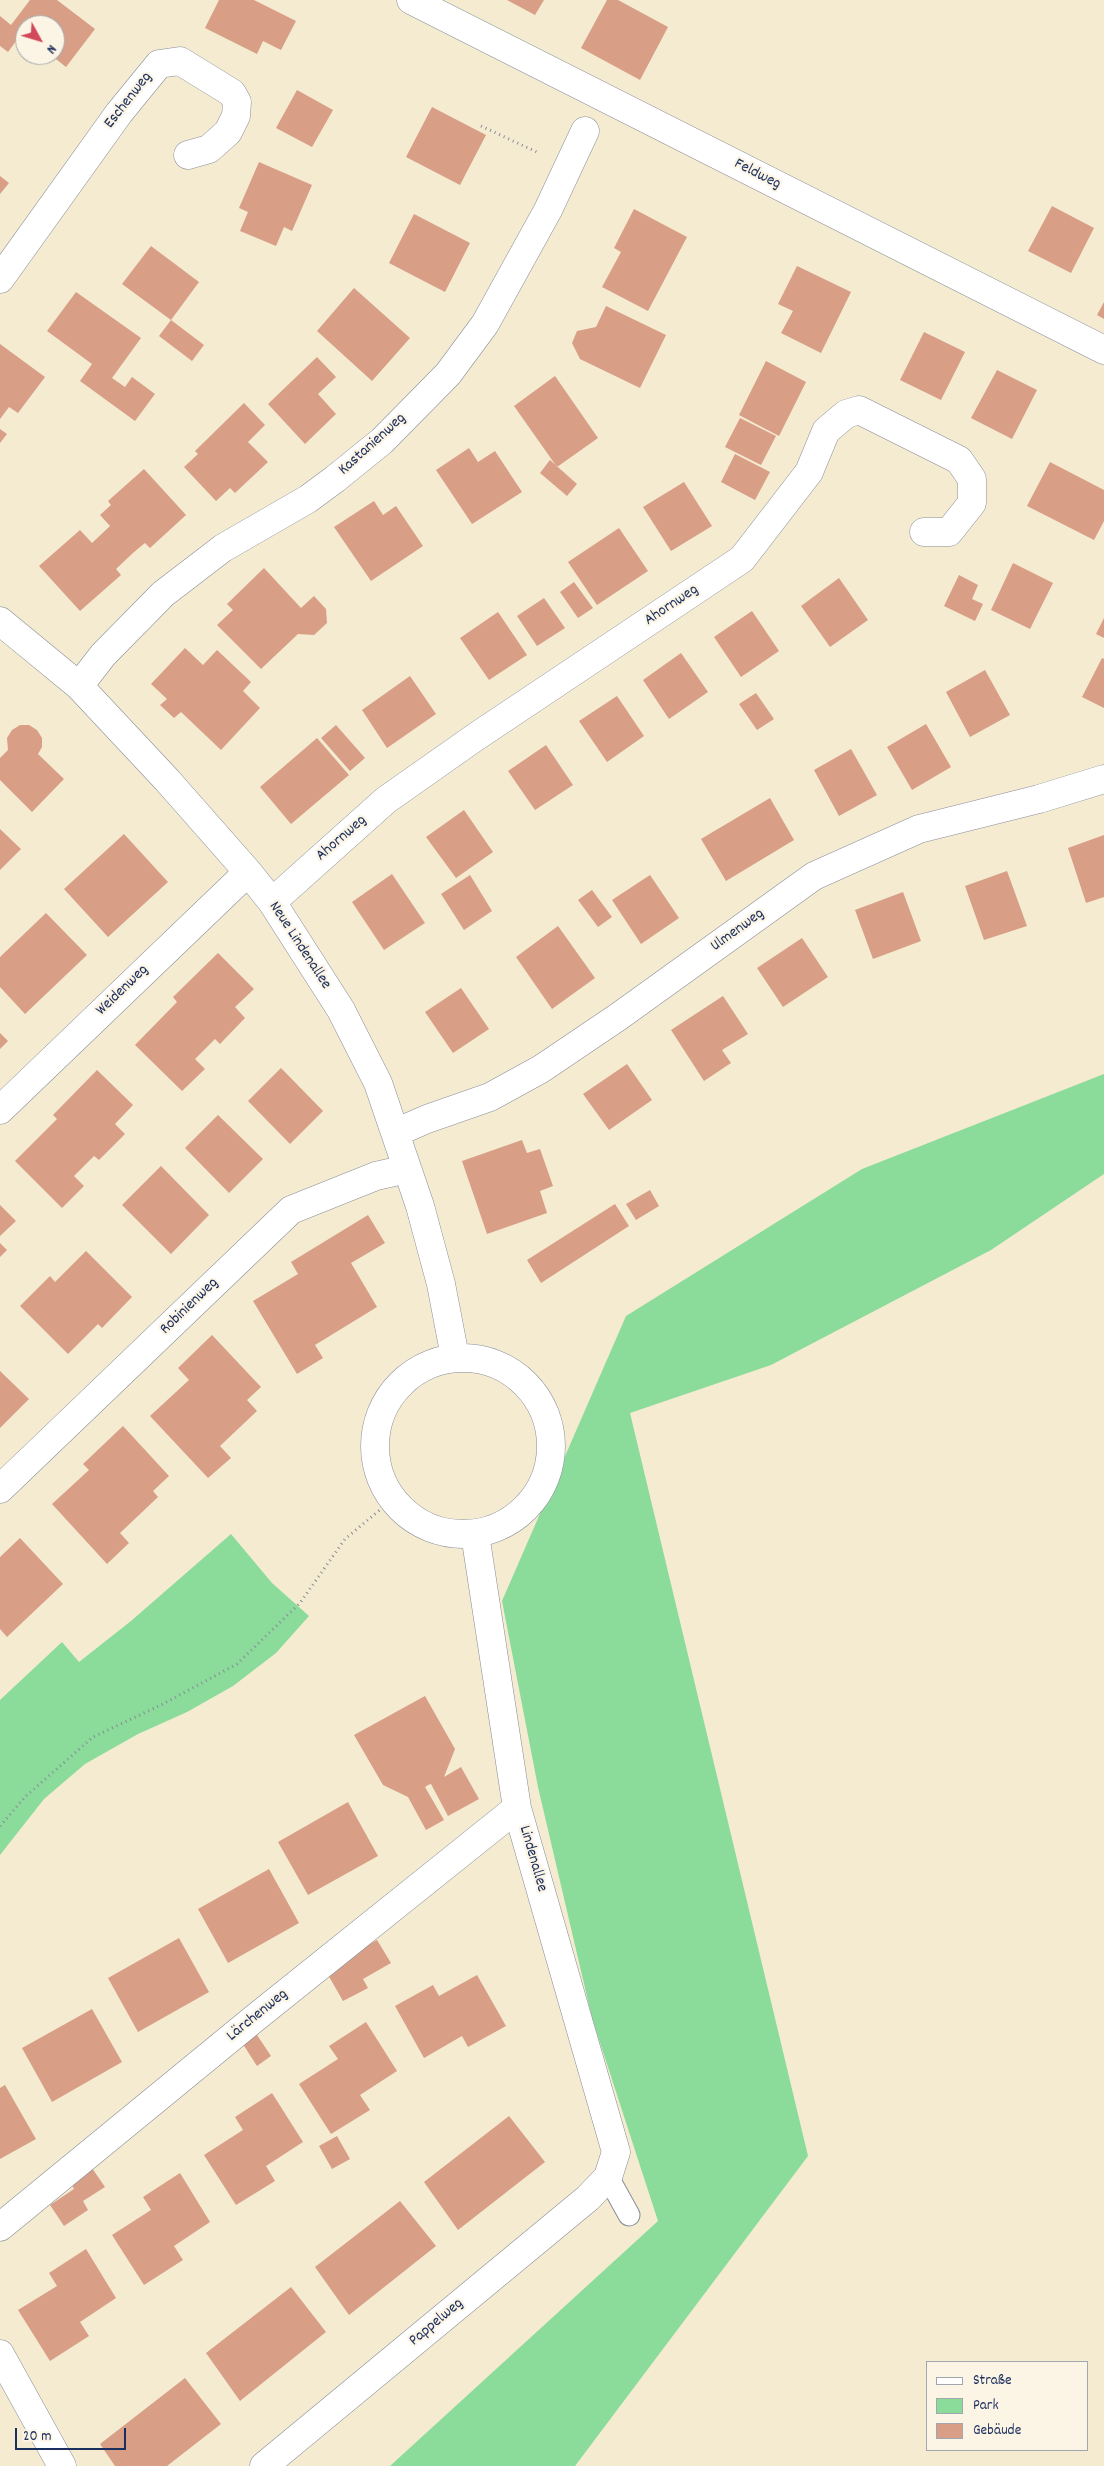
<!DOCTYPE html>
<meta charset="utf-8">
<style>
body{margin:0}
#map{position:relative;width:1104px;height:2466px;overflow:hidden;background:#f4ebd1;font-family:Dekko,sans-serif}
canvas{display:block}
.legend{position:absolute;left:926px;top:2361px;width:162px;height:90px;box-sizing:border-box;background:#fcf5e5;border:1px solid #a2a6af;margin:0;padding:6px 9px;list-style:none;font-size:15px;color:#1b2f5e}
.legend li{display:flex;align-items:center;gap:10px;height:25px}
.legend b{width:25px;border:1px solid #a2a6af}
.north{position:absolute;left:15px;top:15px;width:50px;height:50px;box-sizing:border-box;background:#fcf5e5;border:1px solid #a2a6af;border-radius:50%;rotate:129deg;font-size:14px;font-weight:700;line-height:20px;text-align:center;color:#1b2f5e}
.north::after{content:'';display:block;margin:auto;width:18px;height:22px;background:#d1495b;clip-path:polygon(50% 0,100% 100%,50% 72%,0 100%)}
.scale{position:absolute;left:15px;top:2428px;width:111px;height:22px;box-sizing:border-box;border:2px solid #1b2f5e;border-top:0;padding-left:6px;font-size:15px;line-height:18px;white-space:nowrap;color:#1b2f5e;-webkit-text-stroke:4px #fcf5e5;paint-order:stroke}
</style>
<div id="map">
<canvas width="1104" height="2466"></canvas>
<ul class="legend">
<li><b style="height:6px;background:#fff"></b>Straße</li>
<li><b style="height:14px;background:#8bdb9b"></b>Park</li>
<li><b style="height:14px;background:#d89e86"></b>Gebäude</li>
</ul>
<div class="north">N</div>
<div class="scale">20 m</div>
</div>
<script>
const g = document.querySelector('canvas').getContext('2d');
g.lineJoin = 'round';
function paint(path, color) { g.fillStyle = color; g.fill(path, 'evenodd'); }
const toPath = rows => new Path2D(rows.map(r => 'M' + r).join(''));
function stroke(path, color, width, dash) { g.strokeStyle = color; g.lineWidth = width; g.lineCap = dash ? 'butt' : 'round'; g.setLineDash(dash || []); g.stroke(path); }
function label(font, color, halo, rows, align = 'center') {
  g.font = font + ' Dekko,sans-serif'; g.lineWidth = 4.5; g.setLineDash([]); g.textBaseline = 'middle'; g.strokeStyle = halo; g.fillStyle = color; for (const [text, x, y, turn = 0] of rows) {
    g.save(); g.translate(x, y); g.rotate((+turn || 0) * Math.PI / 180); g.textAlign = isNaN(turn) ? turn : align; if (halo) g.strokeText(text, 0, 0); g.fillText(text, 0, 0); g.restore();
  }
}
paint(toPath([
 [1104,1074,1104,1174,991,1250,771,1365,630,1413,808,2156,575,2466,390,2466,658,2221,592,2018,538,1787,502,1601,626,1316,862,1169],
 [231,1534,272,1583,309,1616,276,1653,233,1686,187,1712,138,1734,85,1764,44,1799,0,1855,0,1700,62,1642,79,1662,131,1621]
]), '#8bdb9b');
paint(toPath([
 [30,0,57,0,95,29,66,67,51,55,55,55,55,25,25,25,25,35,22,33,8,52,0,46,0,16,11,25],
 [219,0,254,0,296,21,281,50,263,41,257,54,205,28],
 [507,0,544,0,535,15],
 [607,0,618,0,668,27,640,80,581,48],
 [297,90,333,110,312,147,276,128],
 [432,107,486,135,460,185,406,157],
 [259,162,312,185,292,231,284,227,276,246,240,231,248,212,239,208],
 [0,176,9,183,0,194],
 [1052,206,1094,228,1071,273,1028,251],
 [634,209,687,237,648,311,602,287,621,252,614,248],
 [414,214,470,243,445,292,389,263],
 [151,246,199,282,171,320,122,284],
 [797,266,851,292,821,353,781,333,793,311,778,304],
 [354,288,410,338,372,381,317,331],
 [76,292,141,338,112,378,125,387,132,377,155,394,135,421,80,381,92,364,47,331],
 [1104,302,1104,319,1097,315],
 [606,306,666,335,640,388,580,359,572,343,577,331,596,327],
 [171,320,204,345,192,361,159,336],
 [924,332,965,352,941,400,900,380],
 [0,344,45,377,18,413,9,407,0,419],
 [317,357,336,377,318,394,336,414,305,444,268,404],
 [766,361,806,382,779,436,739,415],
 [997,370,1037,390,1012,439,971,418],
 [555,376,598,438,557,467,514,406],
 [244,403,265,425,248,442,268,462,235,493,230,488,216,501,184,467,198,454,195,451],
 [740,418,776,436,761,465,725,447],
 [0,429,7,434,0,443],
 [469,448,478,462,495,451,522,492,472,524,436,470],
 [735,454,770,472,755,500,721,482],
 [550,460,577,484,567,496,540,473],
 [1050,462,1104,490,1104,521,1094,540,1027,506],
 [144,469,186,515,150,548,145,543,134,552,116,569,121,575,80,611,39,566,80,530,92,543,110,526,100,515,111,505,108,501],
 [684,482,712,526,671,551,643,507],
 [374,501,383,515,396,506,423,546,371,581,334,527],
 [619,528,648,571,597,605,568,562],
 [1013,563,1053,583,1030,629,991,610],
 [264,568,301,608,314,596,326,609,327,623,314,635,298,634,261,669,217,625,233,610,227,604],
 [959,575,978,585,972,599,983,604,975,621,944,606],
 [839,578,868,620,830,647,801,606],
 [574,582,593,608,578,618,560,592],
 [544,598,565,628,537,646,517,616],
 [752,611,779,651,741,677,714,637],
 [498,612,527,655,489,680,460,638],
 [1104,618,1104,638,1096,634],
 [185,648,203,665,217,650,251,682,243,691,260,708,221,750,181,712,174,718,160,705,167,699,151,684],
 [681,653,708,692,669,719,643,680],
 [1102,658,1104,659,1104,708,1082,697],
 [985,670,1010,715,970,737,946,692],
 [410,676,436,714,387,748,362,710],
 [756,693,774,719,757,730,739,704],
 [617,696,644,736,607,762,579,721],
 [926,724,951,767,912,790,887,747],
 [20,725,29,725,37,730,42,738,42,747,38,754,64,779,32,812,0,780,0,758,8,750,7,738,12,730],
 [336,725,365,758,350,771,321,738],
 [317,738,349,775,291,824,260,787],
 [546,745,573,785,535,810,508,771],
 [851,749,877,795,839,816,814,770],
 [770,798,794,840,726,881,701,839],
 [464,810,493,852,456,878,426,837],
 [0,829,21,849,0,870],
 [124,834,168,882,108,937,64,889],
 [1104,835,1104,897,1086,903,1068,848],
 [1007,871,1027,926,984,940,965,886],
 [392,874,425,923,384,950,352,902],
 [470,875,492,911,464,930,441,894],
 [650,875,679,918,641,944,612,900],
 [592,890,612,917,598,927,578,900],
 [903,892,921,941,873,959,855,910],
 [46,913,87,955,25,1014,0,987,0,957],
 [558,926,595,978,552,1009,516,957],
 [802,938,828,977,783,1007,757,968],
 [218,953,254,989,235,1007,245,1018,220,1044,215,1039,195,1059,205,1069,182,1091,135,1045,177,1002,173,997],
 [461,988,489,1029,453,1053,425,1012],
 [723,996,748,1034,722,1050,731,1063,704,1081,671,1030],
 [0,1033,8,1041,0,1049],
 [627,1064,652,1100,609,1130,583,1094],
 [281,1068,323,1111,290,1144,248,1101],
 [97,1070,133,1105,115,1124,125,1134,99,1160,94,1156,74,1176,84,1186,62,1208,15,1161,57,1119,53,1115],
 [218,1115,263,1159,229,1193,185,1148],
 [522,1140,527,1153,540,1149,553,1186,540,1191,547,1213,487,1234,462,1161],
 [161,1166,209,1215,171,1254,122,1205],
 [650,1190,659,1206,636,1220,626,1204],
 [615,1204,629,1226,541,1283,527,1260],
 [0,1205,16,1221,0,1236],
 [368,1215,385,1243,351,1263,377,1307,315,1345,323,1358,297,1374,253,1301,298,1274,291,1262],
 [0,1243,7,1250,0,1257],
 [86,1251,132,1297,102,1328,98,1324,68,1354,20,1306,50,1276,55,1282],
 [212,1335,261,1387,247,1400,257,1411,220,1446,231,1458,208,1478,150,1416,189,1380,178,1368],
 [0,1371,29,1399,0,1428],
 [123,1426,169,1476,153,1491,158,1497,120,1533,129,1543,107,1564,52,1504,89,1470,83,1464],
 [20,1538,63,1584,7,1637,0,1629,0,1557],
 [425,1696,455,1749,444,1777,461,1767,479,1799,448,1816,431,1784,428,1785,425,1787,444,1820,426,1830,408,1797,383,1785,354,1735],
 [348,1802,378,1856,308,1895,278,1842],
 [269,1869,299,1923,228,1963,198,1909],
 [179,1938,209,1992,138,2032,108,1978],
 [377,1940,391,1963,363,1979,368,1988,343,2001,327,1973,351,1959,349,1955],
 [477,1975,506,2026,468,2047,462,2036,424,2058,395,2006,433,1985,439,1996],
 [92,2009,122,2062,52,2102,22,2048],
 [366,2022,397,2071,360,2095,370,2110,331,2134,299,2084,338,2059,329,2046],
 [255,2032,271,2056,257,2066,241,2041],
 [5,2085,36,2139,0,2159,0,2088],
 [272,2093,303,2142,266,2166,275,2181,236,2205,204,2155,243,2130,235,2117],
 [509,2116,545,2162,458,2230,424,2182],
 [337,2136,350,2159,332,2169,319,2146],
 [92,2168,105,2187,83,2201,88,2210,64,2226,50,2205,74,2189,70,2182],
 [180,2173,210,2222,174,2246,183,2260,144,2285,112,2235,151,2210,143,2197],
 [400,2201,436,2246,349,2315,315,2267],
 [86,2249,116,2298,80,2322,89,2336,50,2361,18,2310,57,2286,49,2273],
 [291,2287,326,2332,240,2401,206,2353],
 [185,2378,221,2424,167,2466,115,2466,100,2444]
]), '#d89e86');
const service = toPath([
 [608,2177,629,2215]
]);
const minor = toPath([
 [411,0,1104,350],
 [0,279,119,113,159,64,180,61,232,93,237,102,236,116,228,132,209,149,188,155],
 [0,621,79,686,167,780,248,872,272,902,341,1010,378,1083,420,1206,441,1284,455,1357],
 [79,686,103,655,163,594,223,548,308,499,335,479,382,441,448,374,485,324,548,210,585,131],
 [272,902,386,800,477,736,742,559,809,472,826,431,846,414,859,410,959,460,972,479,972,503,949,532,924,532],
 [0,1110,248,872],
 [395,1133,427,1119,490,1097,541,1069,618,1017,814,876,919,829,1039,799,1104,779],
 '375 1446a88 88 0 1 1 176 0a88 88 0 1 1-176 0Z',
 [0,1489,291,1210,376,1176,407,1169],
 [0,2227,255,2018,517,1808],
 [0,2354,62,2466],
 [264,2466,588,2198,608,2177,616,2152,517,1808,475,1534]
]);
stroke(service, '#888d98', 23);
stroke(minor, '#888d98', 29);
stroke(toPath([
 [481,126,539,153],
 [0,1826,26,1796,93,1737,161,1705,237,1664,300,1603,345,1539,381,1509]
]), '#888d98', 3, [1, 4]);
stroke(service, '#fff', 21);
stroke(minor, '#fff', 28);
label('16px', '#1b2f5e', '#fcf5e5', [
 ["Eschenweg",129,101,-52],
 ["Feldweg",757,175,27],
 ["Kastanienweg",373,445,-42],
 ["Ahornweg",672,606,-34],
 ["Ahornweg",342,839,-41],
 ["Ulmenweg",738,931,-36],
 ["Neue Lindenallee",299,946,57],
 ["Weidenweg",123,991,-44],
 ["Robinienweg",190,1307,-44],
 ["Lindenallee",532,1859,74],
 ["Lärchenweg",258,2016,-39],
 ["Pappelweg",437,2323,-40]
]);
</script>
